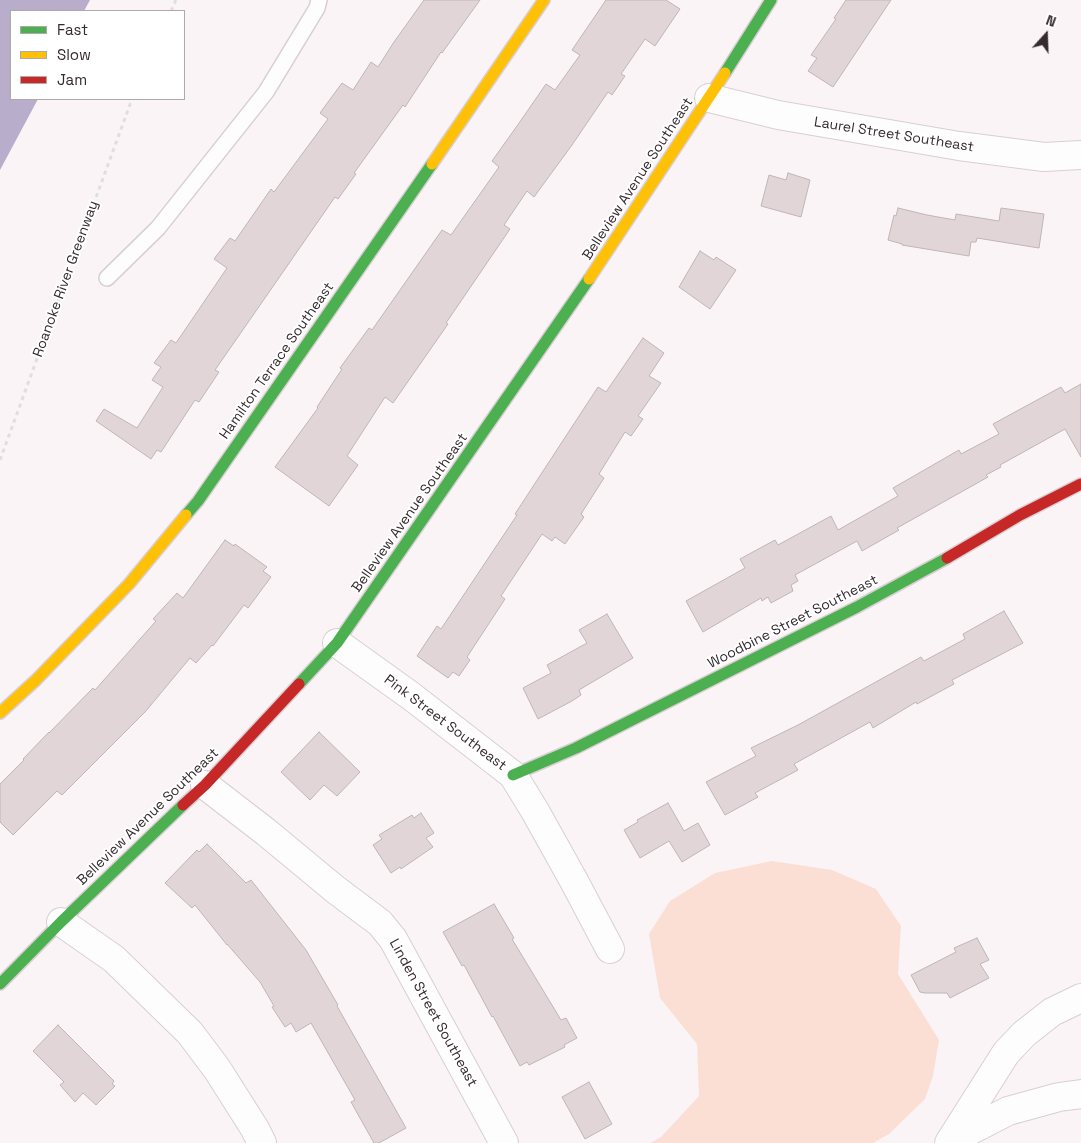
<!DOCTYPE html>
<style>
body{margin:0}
#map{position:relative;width:1081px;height:1143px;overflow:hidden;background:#faf4f7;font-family:"Space Grotesk",sans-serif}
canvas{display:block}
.legend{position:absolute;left:10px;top:10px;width:175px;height:90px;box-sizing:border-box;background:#fff;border:1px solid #aeaaab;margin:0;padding:6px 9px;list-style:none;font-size:15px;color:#352a2e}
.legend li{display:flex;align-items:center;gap:10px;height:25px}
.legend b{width:25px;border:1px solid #aeaaab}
.north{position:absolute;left:1021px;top:10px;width:50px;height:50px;-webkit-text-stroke:4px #fff;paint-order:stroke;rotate:20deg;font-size:14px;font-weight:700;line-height:20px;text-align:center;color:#352a2e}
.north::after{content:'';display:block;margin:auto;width:18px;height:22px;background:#352a2e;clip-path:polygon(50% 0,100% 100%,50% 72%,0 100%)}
</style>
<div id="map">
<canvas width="1081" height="1143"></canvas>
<ul class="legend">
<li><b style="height:6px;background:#4caf50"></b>Fast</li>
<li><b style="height:6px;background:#ffc107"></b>Slow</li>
<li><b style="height:6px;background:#c62828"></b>Jam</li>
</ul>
<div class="north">N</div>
</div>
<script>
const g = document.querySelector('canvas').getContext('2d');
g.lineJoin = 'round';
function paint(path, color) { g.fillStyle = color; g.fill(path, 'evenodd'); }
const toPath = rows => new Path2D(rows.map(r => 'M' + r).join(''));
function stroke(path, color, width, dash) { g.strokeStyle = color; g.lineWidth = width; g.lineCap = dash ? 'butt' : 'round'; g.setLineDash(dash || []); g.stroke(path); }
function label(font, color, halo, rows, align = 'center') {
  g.font = font + ' "Space Grotesk",sans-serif'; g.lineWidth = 4; g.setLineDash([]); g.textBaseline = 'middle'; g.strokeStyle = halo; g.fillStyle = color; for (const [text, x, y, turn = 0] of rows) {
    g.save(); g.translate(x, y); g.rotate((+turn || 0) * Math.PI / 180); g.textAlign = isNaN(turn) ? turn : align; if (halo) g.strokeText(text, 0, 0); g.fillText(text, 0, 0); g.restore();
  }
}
paint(toPath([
 [772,861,832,870,876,889,901,926,898,974,939,1040,933,1076,925,1099,889,1134,873,1143,650,1143,661,1137,699,1096,697,1044,660,998,649,934,670,901,715,873]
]), '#fbdfd4');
paint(toPath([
 [0,0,90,0,84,11,11,11,11,99,38,99,0,170]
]), '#b8adca');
const building = toPath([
 [424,0,480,0,442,53,441,52,405,107,403,105,354,173,356,174,338,199,335,197,215,370,219,372,199,402,195,400,161,452,157,450,151,459,96,421,104,409,137,428,163,387,152,380,161,367,154,363,171,340,176,343,227,268,214,259,230,238,235,241,271,189,274,192,328,119,320,113,342,83,353,90,371,62,378,67,394,42,424,0],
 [606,0,666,0,680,9,655,46,645,39,621,74,625,76,612,95,608,92,572,145,534,197,527,191,504,225,510,229,446,323,448,324,393,403,385,397,347,456,358,465,329,506,275,467,318,408,317,407,342,369,340,368,369,328,372,330,442,230,451,235,499,167,492,161,517,126,546,84,555,90,580,55,572,50,606,0],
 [846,0,891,0,833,87,808,71,817,58,811,55,836,19,834,18,846,0],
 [788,173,810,180,801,217,761,206,769,175,786,180,788,173],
 [898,208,927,215,955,220,956,214,999,221,1001,208,1044,214,1039,248,977,238,976,242,971,242,969,256,902,245,902,244,888,240,894,215,896,216,898,208],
 [700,251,714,260,716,257,736,270,710,309,679,287,700,251],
 [643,338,664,353,649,376,661,383,638,416,643,419,631,436,625,432,599,474,604,478,581,514,584,517,565,544,555,537,552,541,542,534,501,596,505,599,467,657,470,660,459,676,453,672,448,678,417,656,437,626,441,629,517,515,515,514,598,387,606,392,643,338],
 [1081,384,1081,457,1065,429,1000,465,1001,467,986,475,988,477,897,528,899,530,862,551,857,541,795,575,798,581,791,585,793,591,771,603,768,597,762,601,761,598,703,632,686,601,745,568,740,559,775,540,778,545,831,516,838,530,898,496,893,488,959,450,961,454,999,434,993,424,1061,387,1065,393,1081,384],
 [225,540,234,546,235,544,267,567,263,571,271,577,248,608,244,605,213,646,212,645,196,663,190,658,145,712,62,795,57,791,13,835,0,822,0,784,24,760,23,759,49,732,49,733,93,688,95,690,156,621,153,619,177,593,183,598,225,540],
 [1004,611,1023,643,952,680,954,684,917,704,916,702,873,728,870,722,794,764,798,770,755,793,758,797,725,815,706,782,756,756,751,748,798,725,921,657,924,661,965,639,963,634,1004,611],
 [607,614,633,658,579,690,581,695,572,701,538,719,523,688,551,673,547,665,587,643,579,630,607,614],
 [319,732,360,772,337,796,324,785,310,800,281,772,319,732],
 [668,803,684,831,698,823,710,845,682,862,669,841,640,858,624,830,638,822,637,820,668,803],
 [421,813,434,833,426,838,433,847,401,869,400,867,391,873,373,845,382,839,379,835,412,815,414,818,421,813],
 [207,844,246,883,251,880,306,950,338,1005,337,1006,406,1128,379,1143,374,1143,351,1102,355,1100,311,1023,296,1032,291,1023,285,1027,272,1007,274,1006,260,982,227,944,227,945,195,905,192,908,165,883,197,850,199,852,207,844],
 [494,904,514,938,512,939,561,1020,566,1018,577,1038,564,1045,565,1047,529,1065,527,1062,520,1066,493,1016,492,1017,464,965,462,966,443,932,494,904],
 [977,938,989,960,980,964,989,978,950,998,947,993,925,993,920,992,911,975,956,952,954,948,977,938],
 [58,1025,114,1081,112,1084,115,1086,96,1105,83,1093,75,1102,60,1085,64,1082,33,1051,58,1025],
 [589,1082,612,1124,585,1139,562,1097,589,1082]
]);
paint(building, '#e2d5d7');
stroke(building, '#beb5b7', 1);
const lane = toPath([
 [107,278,158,228,266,92,317,8,319,0]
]);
const street = toPath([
 [709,98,778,115,959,146,1044,157,1081,155],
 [337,643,411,696,513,775,535,811,574,881,610,949],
 [205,785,266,832,336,890,380,923,393,939,504,1143],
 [61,922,114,959,190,1033,217,1069,255,1129,262,1143],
 [952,1140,1008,1111,1059,1097,1081,1094],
 [949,1143,1006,1053,1024,1034,1052,1012,1081,998]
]);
const fast = toPath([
 [725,73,771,0],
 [186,515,198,501,432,164],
 [299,684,337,643,589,279],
 [513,775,576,748,857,607,947,558],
 [0,984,61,922,183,805]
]);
const slow = toPath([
 [432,164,544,0],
 [589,279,725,73],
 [0,713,36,680,129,584,186,515]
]);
const jam = toPath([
 [947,558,1020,515,1081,484],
 [183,805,205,785,299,684]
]);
stroke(lane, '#d8cfd3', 18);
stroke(street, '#d8cfd3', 30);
stroke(fast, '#d8cfd3', 14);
stroke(slow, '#d8cfd3', 14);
stroke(jam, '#d8cfd3', 14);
stroke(toPath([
 [171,11,176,0],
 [0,460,132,99]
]), '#e0dfdf', 3, [4, 4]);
stroke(lane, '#fefdfe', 15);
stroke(street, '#fefdfe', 28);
stroke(fast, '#4caf50', 11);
stroke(slow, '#ffc107', 11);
stroke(jam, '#c62828', 11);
label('14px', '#352a2e', '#fff', [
 ["Laurel Street Southeast",894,135,9],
 ["Belleview Avenue Southeast",638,179,-57],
 ["Roanoke River Greenway",66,279,-70],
 ["Hamilton Terrace Southeast",277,361,-55],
 ["Belleview Avenue Southeast",410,513,-55],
 ["Woodbine Street Southeast",793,622,-27],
 ["Pink Street Southeast",445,723,37],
 ["Belleview Avenue Southeast",148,817,-44],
 ["Linden Street Southeast",433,1013,61]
]);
</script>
